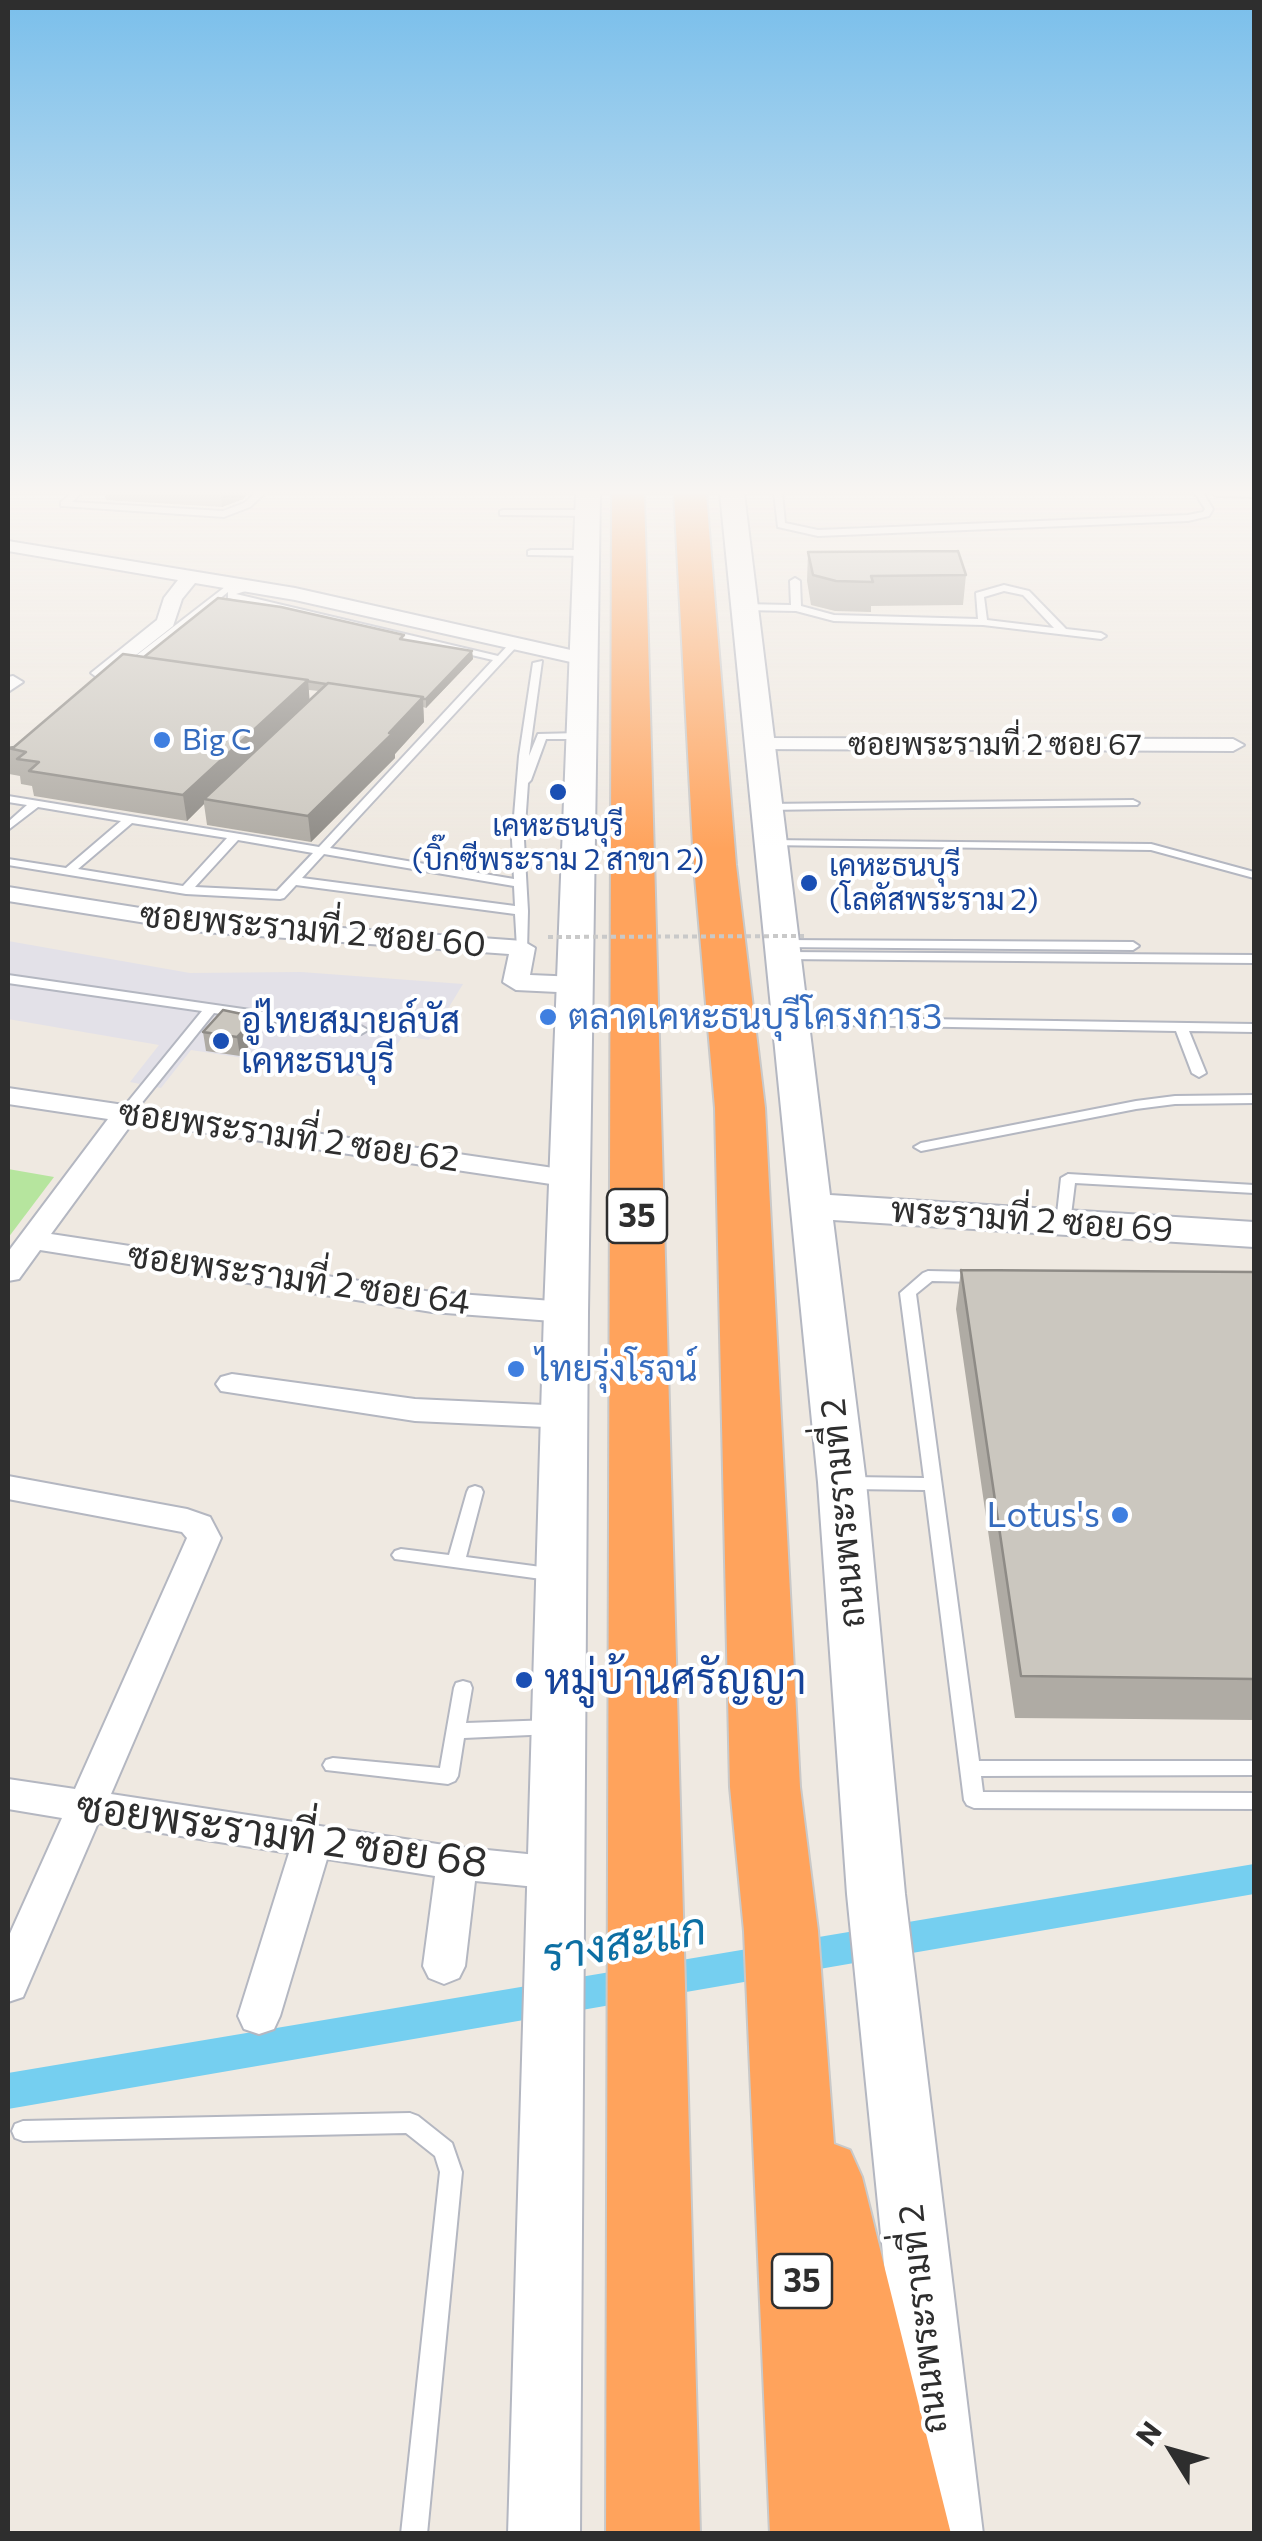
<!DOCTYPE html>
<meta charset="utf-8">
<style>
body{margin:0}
#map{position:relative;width:1262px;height:2541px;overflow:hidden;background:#efe9e1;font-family:Commissioner,sans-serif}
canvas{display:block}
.frame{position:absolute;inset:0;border:10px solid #2e2e2e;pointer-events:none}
.north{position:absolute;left:1122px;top:2401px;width:100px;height:100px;-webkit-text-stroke:8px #fff;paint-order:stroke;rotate:307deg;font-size:28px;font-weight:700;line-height:40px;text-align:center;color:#2e2e2e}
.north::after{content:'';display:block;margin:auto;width:35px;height:45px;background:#2e2e2e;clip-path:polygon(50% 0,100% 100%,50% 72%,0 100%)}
</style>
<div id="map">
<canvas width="1262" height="2541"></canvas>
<div class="frame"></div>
<div class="north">N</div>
</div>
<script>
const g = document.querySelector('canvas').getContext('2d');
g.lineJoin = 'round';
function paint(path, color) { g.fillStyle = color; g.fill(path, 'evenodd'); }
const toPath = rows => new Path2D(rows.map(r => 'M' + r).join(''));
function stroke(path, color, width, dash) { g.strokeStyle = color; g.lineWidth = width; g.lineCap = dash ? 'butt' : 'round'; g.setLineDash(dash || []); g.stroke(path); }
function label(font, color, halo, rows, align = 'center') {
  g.font = font + ' Commissioner,Sarabun,sans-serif'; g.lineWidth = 8; g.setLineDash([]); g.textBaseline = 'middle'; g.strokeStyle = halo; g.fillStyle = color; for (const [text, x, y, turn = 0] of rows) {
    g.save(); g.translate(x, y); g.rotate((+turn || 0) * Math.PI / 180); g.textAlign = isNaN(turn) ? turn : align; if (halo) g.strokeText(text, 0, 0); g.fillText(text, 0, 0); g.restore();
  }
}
paint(toPath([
 [8,941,190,973,301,972,463,984,429,1040,403,1036,373,1078,191,1050,161,1088,130,1082,159,1045,8,1019]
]), '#e3e1e8');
paint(toPath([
 [8,1169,54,1177,8,1238]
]), '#b6e59e');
paint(toPath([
 [1254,1864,1254,1894,8,2109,8,2073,1254,1864]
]), '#75cff0');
const lane = toPath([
 [72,493,81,493,72,502,223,511,244,503,256,493,265,493,250,507,224,517,61,506,61,502,72,493],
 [774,493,782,493,785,523,818,530,1188,515,1203,512,1205,509,1195,493,1203,493,1213,509,1209,516,1188,521,818,536,778,527,774,493],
 [1212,493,1254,493,1254,497,1216,496,1212,493],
 [503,510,588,510,592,513,588,516,500,515,500,511,503,510],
 [531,550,586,550,591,553,586,556,528,555,528,551,531,550],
 [795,578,800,581,801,606,834,615,978,619,976,593,1004,585,1029,591,1066,629,1101,633,1106,636,1101,639,983,625,834,621,796,611,742,610,737,607,742,604,791,605,790,581,795,578],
 [1004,591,1023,595,1054,628,987,620,984,597,1004,591],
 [234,580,239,583,235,587,253,584,258,587,236,594,498,656,511,642,519,644,330,848,514,879,512,840,519,756,533,663,542,661,529,756,538,734,580,733,585,736,580,739,546,739,531,780,528,783,524,840,528,911,527,951,523,952,517,948,515,914,296,885,284,898,280,899,186,894,8,865,8,859,66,868,121,821,38,807,8,830,8,822,27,805,8,802,8,796,319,847,493,660,228,598,228,592,132,669,124,669,124,665,234,580],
 [132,823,227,838,183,886,78,869,132,823],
 [238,840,313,853,277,891,195,887,238,840],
 [324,854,514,886,515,906,302,878,324,854],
 [1133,800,1139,803,1137,805,764,810,758,807,764,804,1133,800],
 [768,840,1151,844,1254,872,1254,878,1151,850,764,845,762,843,768,840],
 [782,940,1133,942,1139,946,1133,950,778,947,776,944,782,940],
 [784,952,1254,955,1254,963,780,959,778,956,784,952],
 [8,975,361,1026,368,1030,361,1034,214,1013,132,1115,127,1116,120,1112,122,1109,202,1011,8,983,8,975],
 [790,1017,1254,1024,1254,1032,1189,1031,1206,1073,1199,1077,1192,1073,1176,1031,785,1024,784,1021,790,1017],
 [1254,1095,1254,1103,1175,1104,1136,1109,921,1151,914,1147,921,1143,1136,1101,1175,1096,1254,1095],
 [1068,1174,1254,1185,1254,1193,1075,1183,1070,1223,1063,1227,1056,1223,1061,1178,1068,1174],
 [928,1271,976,1272,984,1277,976,1282,932,1281,916,1294,979,1761,1254,1761,1254,1775,981,1776,983,1792,1254,1793,1254,1809,974,1808,967,1805,964,1800,925,1490,850,1489,844,1487,842,1483,844,1479,850,1477,924,1478,900,1293,923,1273,928,1271],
 [475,1486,481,1488,483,1492,466,1557,556,1569,562,1571,565,1575,562,1579,556,1581,395,1559,392,1555,395,1551,401,1549,449,1555,467,1492,469,1488,475,1486],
 [463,1681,470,1683,472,1688,466,1723,552,1720,559,1722,561,1727,559,1732,552,1734,464,1738,458,1776,455,1781,448,1784,326,1770,323,1765,326,1760,333,1758,440,1768,454,1688,456,1683,463,1681],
 [410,2113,418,2116,452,2143,462,2172,427,2534,401,2534,440,2172,435,2156,406,2133,23,2141,15,2138,12,2131,15,2124,23,2121,410,2113]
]);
const street = toPath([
 [8,541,295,588,584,653,594,659,584,665,295,600,195,583,182,599,173,626,113,673,119,680,109,686,91,673,157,620,164,598,178,580,8,551,8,541],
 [13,676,23,682,8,692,8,677,13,676],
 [757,738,1233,739,1244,745,1233,751,749,749,746,744,749,739,757,738],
 [8,887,203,918,523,941,535,948,530,975,578,977,591,985,578,993,516,990,503,982,509,954,203,932,8,901,8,887],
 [8,1088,581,1172,585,1178,581,1184,571,1187,133,1122,51,1234,432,1292,566,1302,577,1305,581,1312,577,1319,566,1322,432,1312,40,1250,19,1279,8,1281,8,1252,108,1119,8,1104,8,1088],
 [232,1374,415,1399,567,1406,578,1409,583,1417,578,1425,567,1428,415,1421,221,1391,216,1384,221,1377,232,1374],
 [8,1476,187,1509,210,1517,221,1538,111,1794,457,1847,557,1857,571,1861,577,1873,571,1885,557,1889,475,1881,465,1966,459,1978,444,1984,429,1978,423,1966,435,1876,327,1859,280,2016,274,2029,259,2034,244,2029,238,2016,289,1853,98,1823,23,1997,8,2002,8,1938,62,1818,8,1809,8,1779,75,1789,187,1538,182,1532,8,1499,8,1476]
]);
const secondary = toPath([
 [576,493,600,493,588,1312,580,2534,508,2534,544,1312,576,493],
 [720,493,744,493,830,1195,1254,1222,1254,1247,833,1220,866,1482,905,1894,983,2534,911,2534,847,1894,818,1482,720,493]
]);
const highway = toPath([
 [612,493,644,493,700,2534,606,2534,612,493],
 [674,493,706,493,736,865,765,1108,800,1787,818,1931,834,2144,850,2150,862,2177,951,2534,770,2534,744,1931,730,1787,715,1108,694,865,674,493]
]);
stroke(lane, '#b4b7c1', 4);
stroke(street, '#b4b7c1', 4);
stroke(secondary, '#b4b7c1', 4);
stroke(highway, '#c9c9c9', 4);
paint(lane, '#fff');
paint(street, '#fff');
paint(secondary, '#fff');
paint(highway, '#ffa35c');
stroke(toPath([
 [548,937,804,936]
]), '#c9c9c9', 4, [5, 4]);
paint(toPath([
 [105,493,248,493,243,499,222,507,106,500],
 [808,552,966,575,963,605,871,606,871,612,835,611,811,605,807,581],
 [404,640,472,651,473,659,426,708,423,707,424,722,395,754,395,758,311,842,207,825,204,804,187,821,34,796,32,786,21,784,20,776,9,774,8,748],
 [309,690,319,691,309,700],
 [203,1032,258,1036,240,1056,206,1051],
 [961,1270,1254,1272,1254,1720,1015,1718,956,1309]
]), '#afaba4');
paint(toPath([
 [221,493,248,493,243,499,222,507],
 [472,651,473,659,426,708,426,699],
 [308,680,310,705,204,799,204,804,187,821,183,795],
 [423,697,424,722,395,754,395,758,311,842,308,816],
 [256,1017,258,1036,240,1056,237,1037]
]), '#8e8b86');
const building = toPath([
 [958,551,966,575,871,576,873,582,836,581,813,575,808,552,958,551],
 [218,598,281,607,404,635,400,639,472,651,426,699,421,699,423,697,328,683,326,684,306,681,308,680,144,657,218,598],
 [123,654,308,680,183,795,29,771,39,762,17,759,26,752,8,748,14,747,123,654],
 [328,683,423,697,389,733,393,733,308,816,204,799,328,683],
 [223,1010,256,1017,237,1037,203,1032,223,1010],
 [961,1270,1254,1272,1254,1679,1021,1676,961,1270]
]);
paint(building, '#cbc7bf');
stroke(building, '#8e8b86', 2.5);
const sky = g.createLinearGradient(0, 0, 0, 849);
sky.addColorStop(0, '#7abfeb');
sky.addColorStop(0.58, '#f8f5f2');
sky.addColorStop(1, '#f8f5f200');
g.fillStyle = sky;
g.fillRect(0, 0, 1262, 849);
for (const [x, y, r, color] of [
 [162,740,10,"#3f7fe0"],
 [558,792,10,"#1a4fb4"],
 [809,883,10,"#1a4fb4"],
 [548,1017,10,"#3f7fe0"],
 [221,1041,10,"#1a4fb4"],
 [516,1369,10,"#3f7fe0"],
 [1120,1515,10,"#3f7fe0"],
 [524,1680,10,"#1a4fb4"]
]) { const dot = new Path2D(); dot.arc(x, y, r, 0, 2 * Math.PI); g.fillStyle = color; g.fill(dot); stroke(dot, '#fff', 4); }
label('30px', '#366cbe', '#fff', [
 ["Big C",182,740]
], 'left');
label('30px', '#2e2e2e', '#fff', [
 ["ซอยพระรามที่ 2 ซอย 67",995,745]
]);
label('30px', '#164399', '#fff', [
 ["เคหะธนบุรี",558,826],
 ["(บิ๊กซีพระราม 2 สาขา 2)",558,860],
 ["เคหะธนบุรี",829,866,"left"],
 ["(โลตัสพระราม 2)",829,900,"left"]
]);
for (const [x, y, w] of [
 [637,1216,60],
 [802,2281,60]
]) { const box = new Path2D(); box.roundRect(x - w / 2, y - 27, w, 54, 8); g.fillStyle = '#fff'; g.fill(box); stroke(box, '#2e2e2e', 2.5); }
label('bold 32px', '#2e2e2e', null, [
 ["35",637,1216],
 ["35",802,2281]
]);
label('35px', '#2e2e2e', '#fff', [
 ["ซอยพระรามที่ 2 ซอย 60",313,930,5],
 ["ซอยพระรามที่ 2 ซอย 62",289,1136,8],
 ["พระรามที่ 2 ซอย 69",1032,1220,4],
 ["ซอยพระรามที่ 2 ซอย 64",299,1279,8],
 ["ถนนพระรามที่ 2",843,1513,-95],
 ["ถนนพระรามที่ 2",923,2319,-96]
]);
label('35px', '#366cbe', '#fff', [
 ["ตลาดเคหะธนบุรีโครงการ3",568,1017],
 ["ไทยรุ่งโรจน์",536,1369],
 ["Lotus's",1100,1515,"right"]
], 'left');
label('35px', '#164399', '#fff', [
 ["อู่ไทยสมายล์บัส",241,1021],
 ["เคหะธนบุรี",241,1061]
], 'left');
label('42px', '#164399', '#fff', [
 ["หมู่บ้านศรัญญา",544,1680]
], 'left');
label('42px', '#2e2e2e', '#fff', [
 ["ซอยพระรามที่ 2 ซอย 68",282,1835,8]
]);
label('italic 45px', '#0d6fa3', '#fff', [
 ["รางสะแก",624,1943,-10]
]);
</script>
